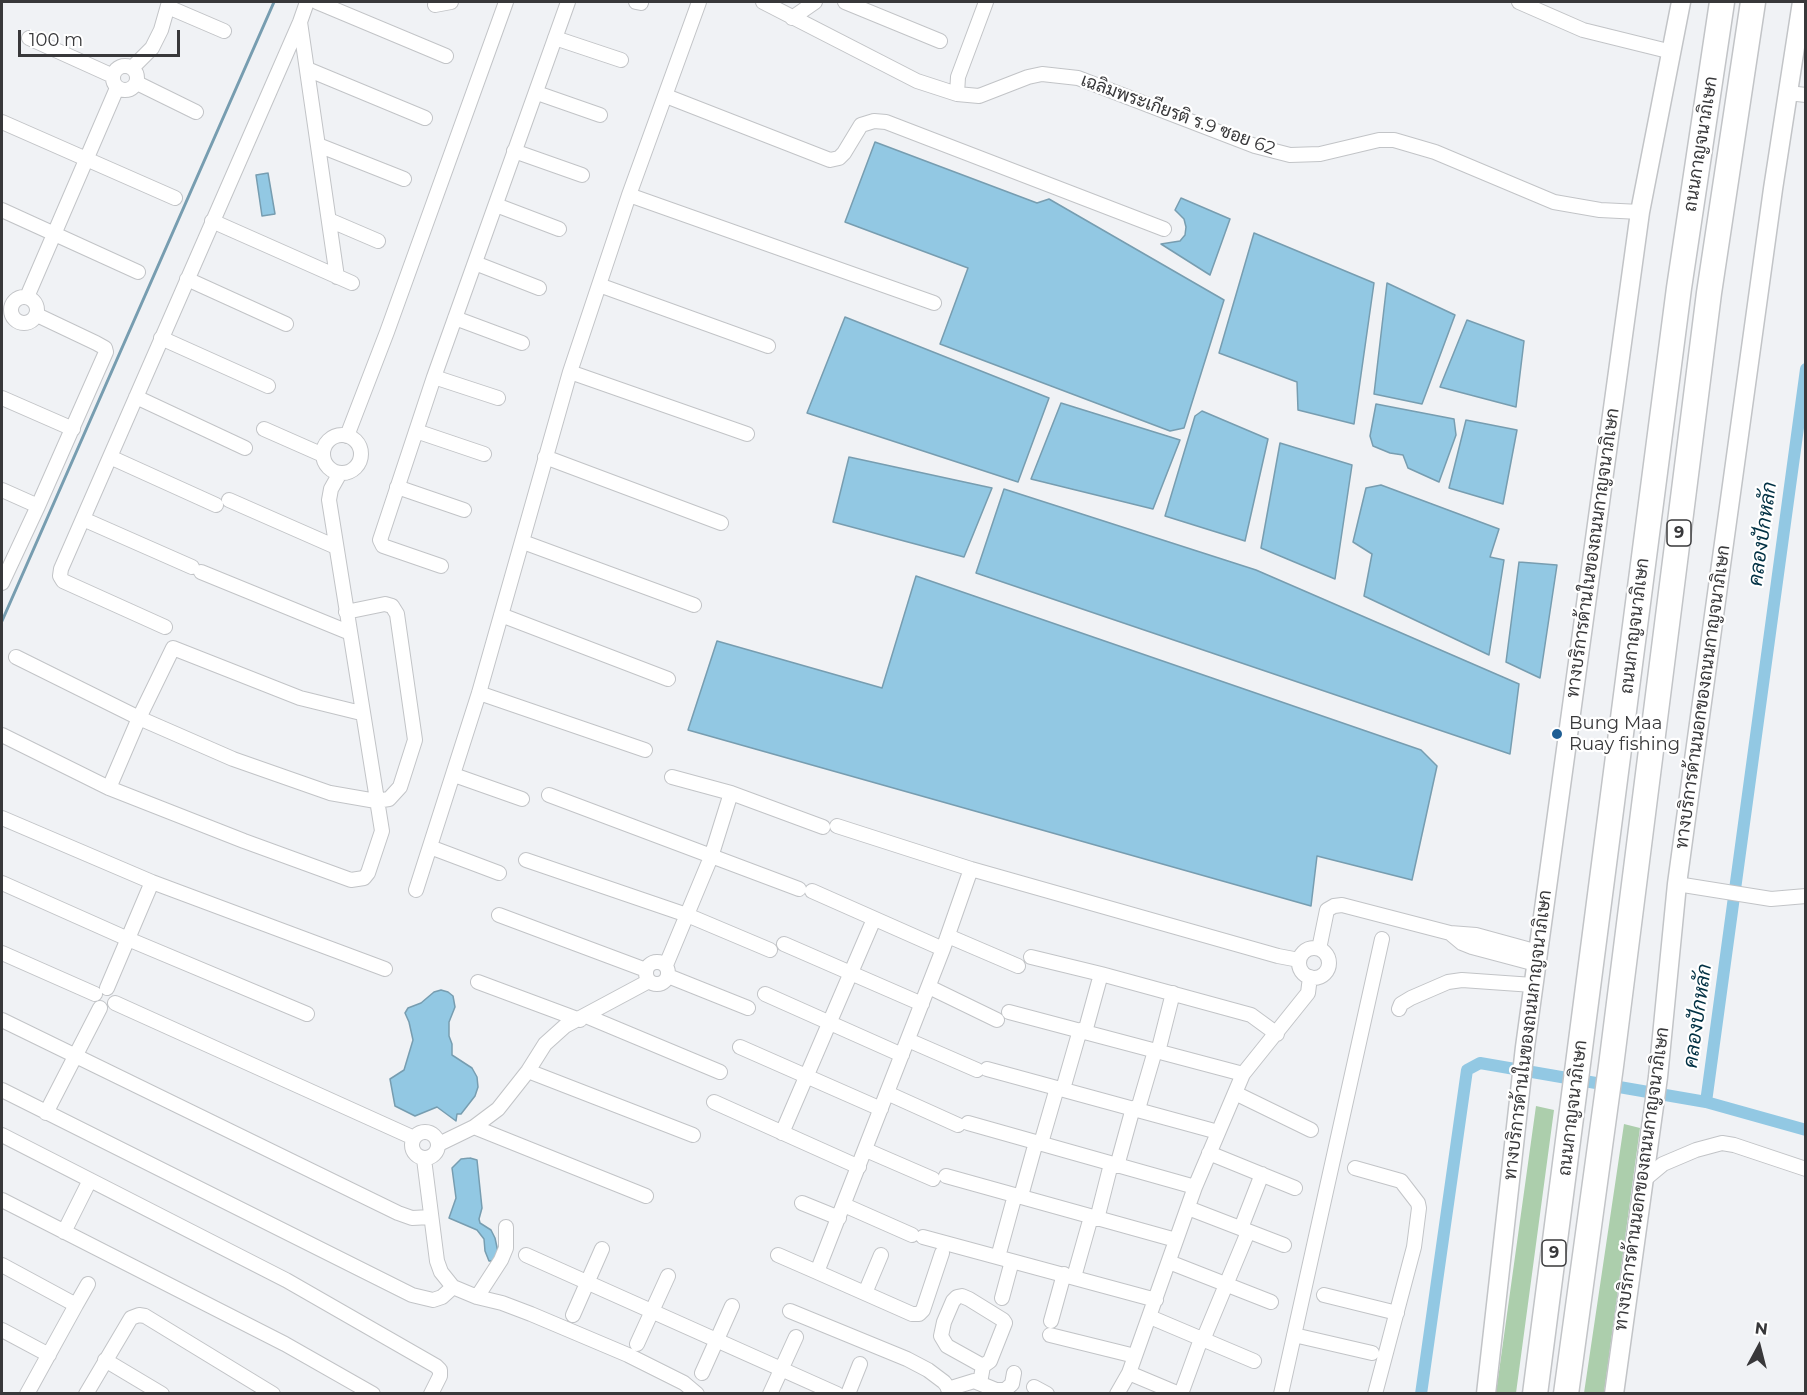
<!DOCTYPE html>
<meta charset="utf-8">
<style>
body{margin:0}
#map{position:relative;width:1807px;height:1395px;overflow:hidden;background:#f0f2f5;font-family:Montserrat,sans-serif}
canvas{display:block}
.frame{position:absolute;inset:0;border:3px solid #38383a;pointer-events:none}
.north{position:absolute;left:1729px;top:1317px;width:60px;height:60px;-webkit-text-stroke:4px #fff;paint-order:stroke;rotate:7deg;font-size:16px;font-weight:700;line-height:24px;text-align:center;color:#38383a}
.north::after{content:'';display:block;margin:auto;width:21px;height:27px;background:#38383a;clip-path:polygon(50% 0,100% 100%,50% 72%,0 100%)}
.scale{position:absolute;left:18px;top:30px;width:162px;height:27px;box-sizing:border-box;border:3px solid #38383a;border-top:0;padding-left:8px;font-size:18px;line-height:21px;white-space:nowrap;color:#38383a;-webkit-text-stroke:4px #fff;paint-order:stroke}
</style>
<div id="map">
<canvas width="1807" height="1395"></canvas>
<div class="frame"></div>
<div class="north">N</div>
<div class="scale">100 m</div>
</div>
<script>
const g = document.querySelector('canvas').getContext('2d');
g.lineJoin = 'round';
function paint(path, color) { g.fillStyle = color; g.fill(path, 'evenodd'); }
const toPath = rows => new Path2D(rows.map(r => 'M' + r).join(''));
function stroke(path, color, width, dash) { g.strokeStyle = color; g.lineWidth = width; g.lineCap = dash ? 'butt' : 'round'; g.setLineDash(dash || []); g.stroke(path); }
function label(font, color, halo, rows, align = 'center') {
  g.font = font + ' Montserrat,Sarabun,sans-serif'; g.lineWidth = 4.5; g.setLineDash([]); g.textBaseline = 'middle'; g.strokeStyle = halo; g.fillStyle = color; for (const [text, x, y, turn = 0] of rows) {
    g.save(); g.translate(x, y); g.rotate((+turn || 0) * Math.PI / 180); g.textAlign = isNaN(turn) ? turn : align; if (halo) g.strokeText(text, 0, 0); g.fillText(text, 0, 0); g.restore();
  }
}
paint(toPath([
 [1536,1106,1554,1110,1516,1393,1496,1393],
 [1624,1124,1640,1128,1604,1393,1584,1393]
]), '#acceac');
const water = toPath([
 [875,142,1037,203,1049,199,1224,300,1184,428,1170,431,940,344,968,268,845,222,875,142],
 [268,173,275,214,262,216,256,175,268,173],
 [1181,198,1230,219,1210,275,1161,244,1180,241,1185,235,1186,227,1184,219,1175,210,1181,198],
 [1254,233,1374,283,1354,424,1298,410,1297,382,1219,353,1254,233],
 [1387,283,1455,315,1422,404,1374,394,1387,283],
 [845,317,1049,398,1018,482,807,413,845,317],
 [1467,320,1524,341,1516,407,1440,387,1467,320],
 [1061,403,1180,440,1153,509,1031,479,1061,403],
 [1376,404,1454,419,1456,435,1439,482,1408,468,1403,455,1390,453,1373,446,1370,436,1376,404],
 [1202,411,1268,439,1245,541,1165,516,1195,416,1202,411],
 [1466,420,1517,430,1503,504,1449,488,1466,420],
 [1280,443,1352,465,1335,579,1261,548,1280,443],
 [849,457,992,488,964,557,833,522,849,457],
 [1381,485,1499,529,1490,557,1504,560,1489,655,1364,596,1372,554,1353,542,1366,488,1381,485],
 [1004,489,1256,570,1519,684,1510,754,976,573,1004,489],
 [1519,562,1557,565,1540,678,1506,662,1519,562],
 [916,576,1421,750,1437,766,1412,880,1317,856,1311,906,688,730,717,641,882,688,916,576],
 [441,990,448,992,453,996,455,1007,449,1022,449,1036,452,1044,452,1055,472,1068,477,1077,478,1087,475,1096,461,1114,457,1114,456,1121,437,1107,415,1116,395,1106,390,1079,404,1070,413,1040,409,1022,405,1013,408,1008,421,1003,434,992,441,990],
 [470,1158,477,1160,482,1208,479,1219,480,1223,491,1230,495,1238,498,1252,495,1261,489,1261,485,1251,484,1239,477,1230,449,1218,456,1198,452,1168,461,1159,470,1158]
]);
paint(water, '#92c8e3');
stroke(water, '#779db0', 1.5);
stroke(toPath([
 [2,621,274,2]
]), '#779db0', 3);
stroke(toPath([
 [1706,1102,1806,369],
 [1421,1394,1467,1070,1480,1063,1706,1102,1806,1130]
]), '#92c8e3', 12);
const street = toPath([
 [317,2,446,56],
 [636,2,641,3],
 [763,2,917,81,957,94,979,96,1028,77,1042,74,1078,78,1255,146,1290,155,1320,154,1379,140,1394,140,1435,152,1554,202,1600,210,1640,212],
 [845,2,940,41],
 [1519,2,1583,30,1672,52],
 [435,5,451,2],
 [168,7,224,31],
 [792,18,815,2],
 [300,22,337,277],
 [29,38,113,76],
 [555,38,621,60],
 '113 78a12 12 0 1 1 24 0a12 12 0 1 1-24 0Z',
 [132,68,152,48,161,30,169,2],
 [307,69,425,118],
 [137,83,196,112],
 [537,93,600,115],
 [1788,93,1806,95],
 [957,94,958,77,986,2],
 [666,96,830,160,839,158,844,153,861,125,874,121,886,122,1164,229],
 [2,122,175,198],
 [318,145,404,179],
 [514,151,582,175],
 [629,195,934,303],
 [496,205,559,229],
 [2,210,138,272],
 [329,220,378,241],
 [212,221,352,283],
 [475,263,539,288],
 [187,279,286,324],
 [599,285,768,346],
 '11 310a13 13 0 1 1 26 0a13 13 0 1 1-26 0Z',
 [27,297,117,88],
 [455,318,522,343],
 [161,338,268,386],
 [570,372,747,434],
 [434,377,498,398],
 [136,397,245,448],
 [2,398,73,429],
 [264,429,323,455],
 [416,431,484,454],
 '323 454a19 19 0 1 1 38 0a19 19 0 1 1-38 0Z',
 [347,436,387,332,506,2],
 [110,457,216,505],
 [545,457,721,523],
 [397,487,464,510],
 [2,490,38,506],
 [229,500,336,547],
 [83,519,192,567],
 [523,542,694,605],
 [441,566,383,546,380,540,434,377,568,2],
 [201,572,348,632],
 [2,583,38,506,106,352,105,348,96,343,37,315],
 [501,615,668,679],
 [165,627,63,581,60,576,61,569,300,22,307,2],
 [16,657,139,718,233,759,330,793,376,801,389,799,400,787,415,740,397,614,392,606,385,604,346,612],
 [479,693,645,750],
 [2,735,109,788,244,841,351,880,364,878,368,873,382,831,329,500,331,489,340,473],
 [454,775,522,799],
 [672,777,731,793,823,827],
 [109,788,139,718,173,648,300,698,361,713],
 [549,795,799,889],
 [2,818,152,882,385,969],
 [837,826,971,869,1278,956,1299,960],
 [430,847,499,873],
 [526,860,687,915,770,950],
 [2,883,128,939,307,1014],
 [1677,884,1771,899,1806,896],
 [416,890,479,693,570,372,629,195,699,2],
 [812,891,943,949],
 [499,915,646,970],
 [1450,933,1462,943,1472,947,1536,964],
 [948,936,1018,966],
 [784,944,922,1004],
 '1299 963a15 15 0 1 1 30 0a15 15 0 1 1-30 0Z',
 [1319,949,1327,910,1334,906,1342,905,1450,933,1476,935,1538,952],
 [2,953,95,994],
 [1031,957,1101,974,1251,1015,1277,1034],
 '646 973a11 11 0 1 1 22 0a11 11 0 1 1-22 0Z',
 [666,965,711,857,731,793],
 [668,976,748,1008],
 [478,982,580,1020],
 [929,987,997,1020],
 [107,988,152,882],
 [765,994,902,1055],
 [115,1003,414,1138],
 [1399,1009,1401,1004,1411,998,1448,982,1462,980,1533,985],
 [1009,1012,1243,1074],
 [586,1016,720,1072],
 [2,1020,398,1213,412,1218,431,1217],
 [1085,1032,1101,974],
 [908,1040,977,1070],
 [740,1047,881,1109],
 [1158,1052,1173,993],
 [987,1069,1218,1132],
 [528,1071,693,1135],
 [1063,1089,1080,1030],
 [2,1090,412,1295,433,1300,442,1297,453,1287],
 [887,1093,958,1125],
 [1235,1093,1311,1130],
 [714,1102,859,1167],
 [1138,1109,1155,1051],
 [46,1113,100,1008],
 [968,1123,1195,1187],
 [474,1127,646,1196],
 '412 1145a13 13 0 1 1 26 0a13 13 0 1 1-26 0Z',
 [782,1133,874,919],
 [2,1135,286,1280,436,1366,440,1370,440,1376,431,1394],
 [1041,1143,1057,1088],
 [439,1144,474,1127,498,1109,528,1071,545,1044,565,1026,649,981],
 [866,1150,933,1179],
 [1209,1153,1295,1188],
 [424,1159,437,1261,441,1272,453,1287,477,1297,502,1303,531,1314,628,1355,684,1383,697,1394],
 [1117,1166,1133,1108],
 [1355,1168,1401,1181,1418,1203,1419,1208,1414,1247,1375,1394],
 [946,1176,1176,1240],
 [1645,1179,1663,1164,1696,1150,1722,1143,1734,1145,1806,1169],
 [1021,1196,1036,1142],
 [2,1200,285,1344,373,1394],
 [802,1203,839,1218],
 [844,1205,912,1235],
 [1188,1208,1284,1245],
 [1097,1219,1111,1164],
 [1241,1228,1262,1174],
 [64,1232,90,1180],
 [923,1237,1156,1300],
 [942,1253,923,1310,919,1314,912,1314,817,1272,943,949,971,869],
 [526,1255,837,1394],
 [778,1255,817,1272],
 [998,1257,1015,1195],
 [1169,1262,1271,1302],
 [2,1265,76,1305,27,1394],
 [1074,1277,1091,1217],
 [865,1293,881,1255],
 [1324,1295,1397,1313],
 [477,1297,501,1260,506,1248,506,1227],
 [1002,1298,1012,1261],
 [76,1305,88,1284],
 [790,1311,907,1359,928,1370,944,1382,953,1394],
 [573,1315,602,1249],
 [1150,1317,1254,1361],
 [1051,1321,1064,1274],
 [2,1330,49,1355],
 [1050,1335,1135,1356],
 [1294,1335,1372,1353],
 [1203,1340,1248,1232],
 [637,1344,668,1276],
 [105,1360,162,1394],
 [702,1373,732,1306],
 [1129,1373,1179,1394],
 [980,1383,983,1366,947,1346,941,1336,944,1322,953,1301,957,1297,962,1296,969,1299,1003,1320,1005,1323,990,1361,983,1366],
 [1034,1387,1047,1394],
 [948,1389,974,1381,996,1390,1005,1390,1012,1384,1014,1373],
 [86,1394,131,1318,139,1315,145,1316,273,1394],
 [770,1394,796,1337],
 [848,1394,860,1364],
 [1117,1394,1129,1373,1195,1187,1243,1074,1308,993,1310,977],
 [1181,1394,1201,1339],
 [1281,1394,1382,939]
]);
const secondary = toPath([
 [1486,1394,1525,1047,1640,212,1681,2],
 [1614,1394,1658,1077,1677,884,1694,760,1773,189,1802,2]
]);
const highway = toPath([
 [1535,1394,1679,288,1722,2],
 [1566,1394,1611,1066,1709,293,1753,2]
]);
stroke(street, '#c2c4c7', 16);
stroke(secondary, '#c2c4c7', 21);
stroke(highway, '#c2c4c7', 27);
stroke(street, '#fff', 14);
stroke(secondary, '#fff', 18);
stroke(highway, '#fff', 24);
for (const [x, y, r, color] of [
 [1557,734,6,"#1f5e94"]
]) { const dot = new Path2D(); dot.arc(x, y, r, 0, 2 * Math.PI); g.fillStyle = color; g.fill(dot); stroke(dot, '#fff', 2); }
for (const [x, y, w] of [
 [1679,533,24],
 [1554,1253,24]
]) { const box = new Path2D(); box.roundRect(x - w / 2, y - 13, w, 26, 4.5); g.fillStyle = '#fff'; g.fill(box); stroke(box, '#38383a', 1.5); }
label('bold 16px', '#38383a', null, [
 ["9",1679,533],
 ["9",1554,1253]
]);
label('18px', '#38383a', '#fff', [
 ["เฉลิมพระเกียรติ ร.9 ซอย 62",1178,115,20],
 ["ถนนกาญจนาภิเษก",1701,144,-81],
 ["ทางบริการด้านในของถนนกาญจนาภิเษก",1593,553,-82],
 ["ถนนกาญจนาภิเษก",1635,626,-83],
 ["ทางบริการด้านนอกของถนนกาญจนาภิเษก",1703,697,-82],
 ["ทางบริการด้านในของถนนกาญจนาภิเษก",1528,1035,-83],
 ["ถนนกาญจนาภิเษก",1573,1108,-83],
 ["ทางบริการด้านนอกของถนนกาญจนาภิเษก",1642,1179,-82]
]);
label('18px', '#38383a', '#fff', [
 ["Bung Maa",1569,724],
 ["Ruay fishing",1569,745]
], 'left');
label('italic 20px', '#003043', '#fff', [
 ["คลองปักหลัก",1763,534,-82],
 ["คลองปักหลัก",1698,1016,-82]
]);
</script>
